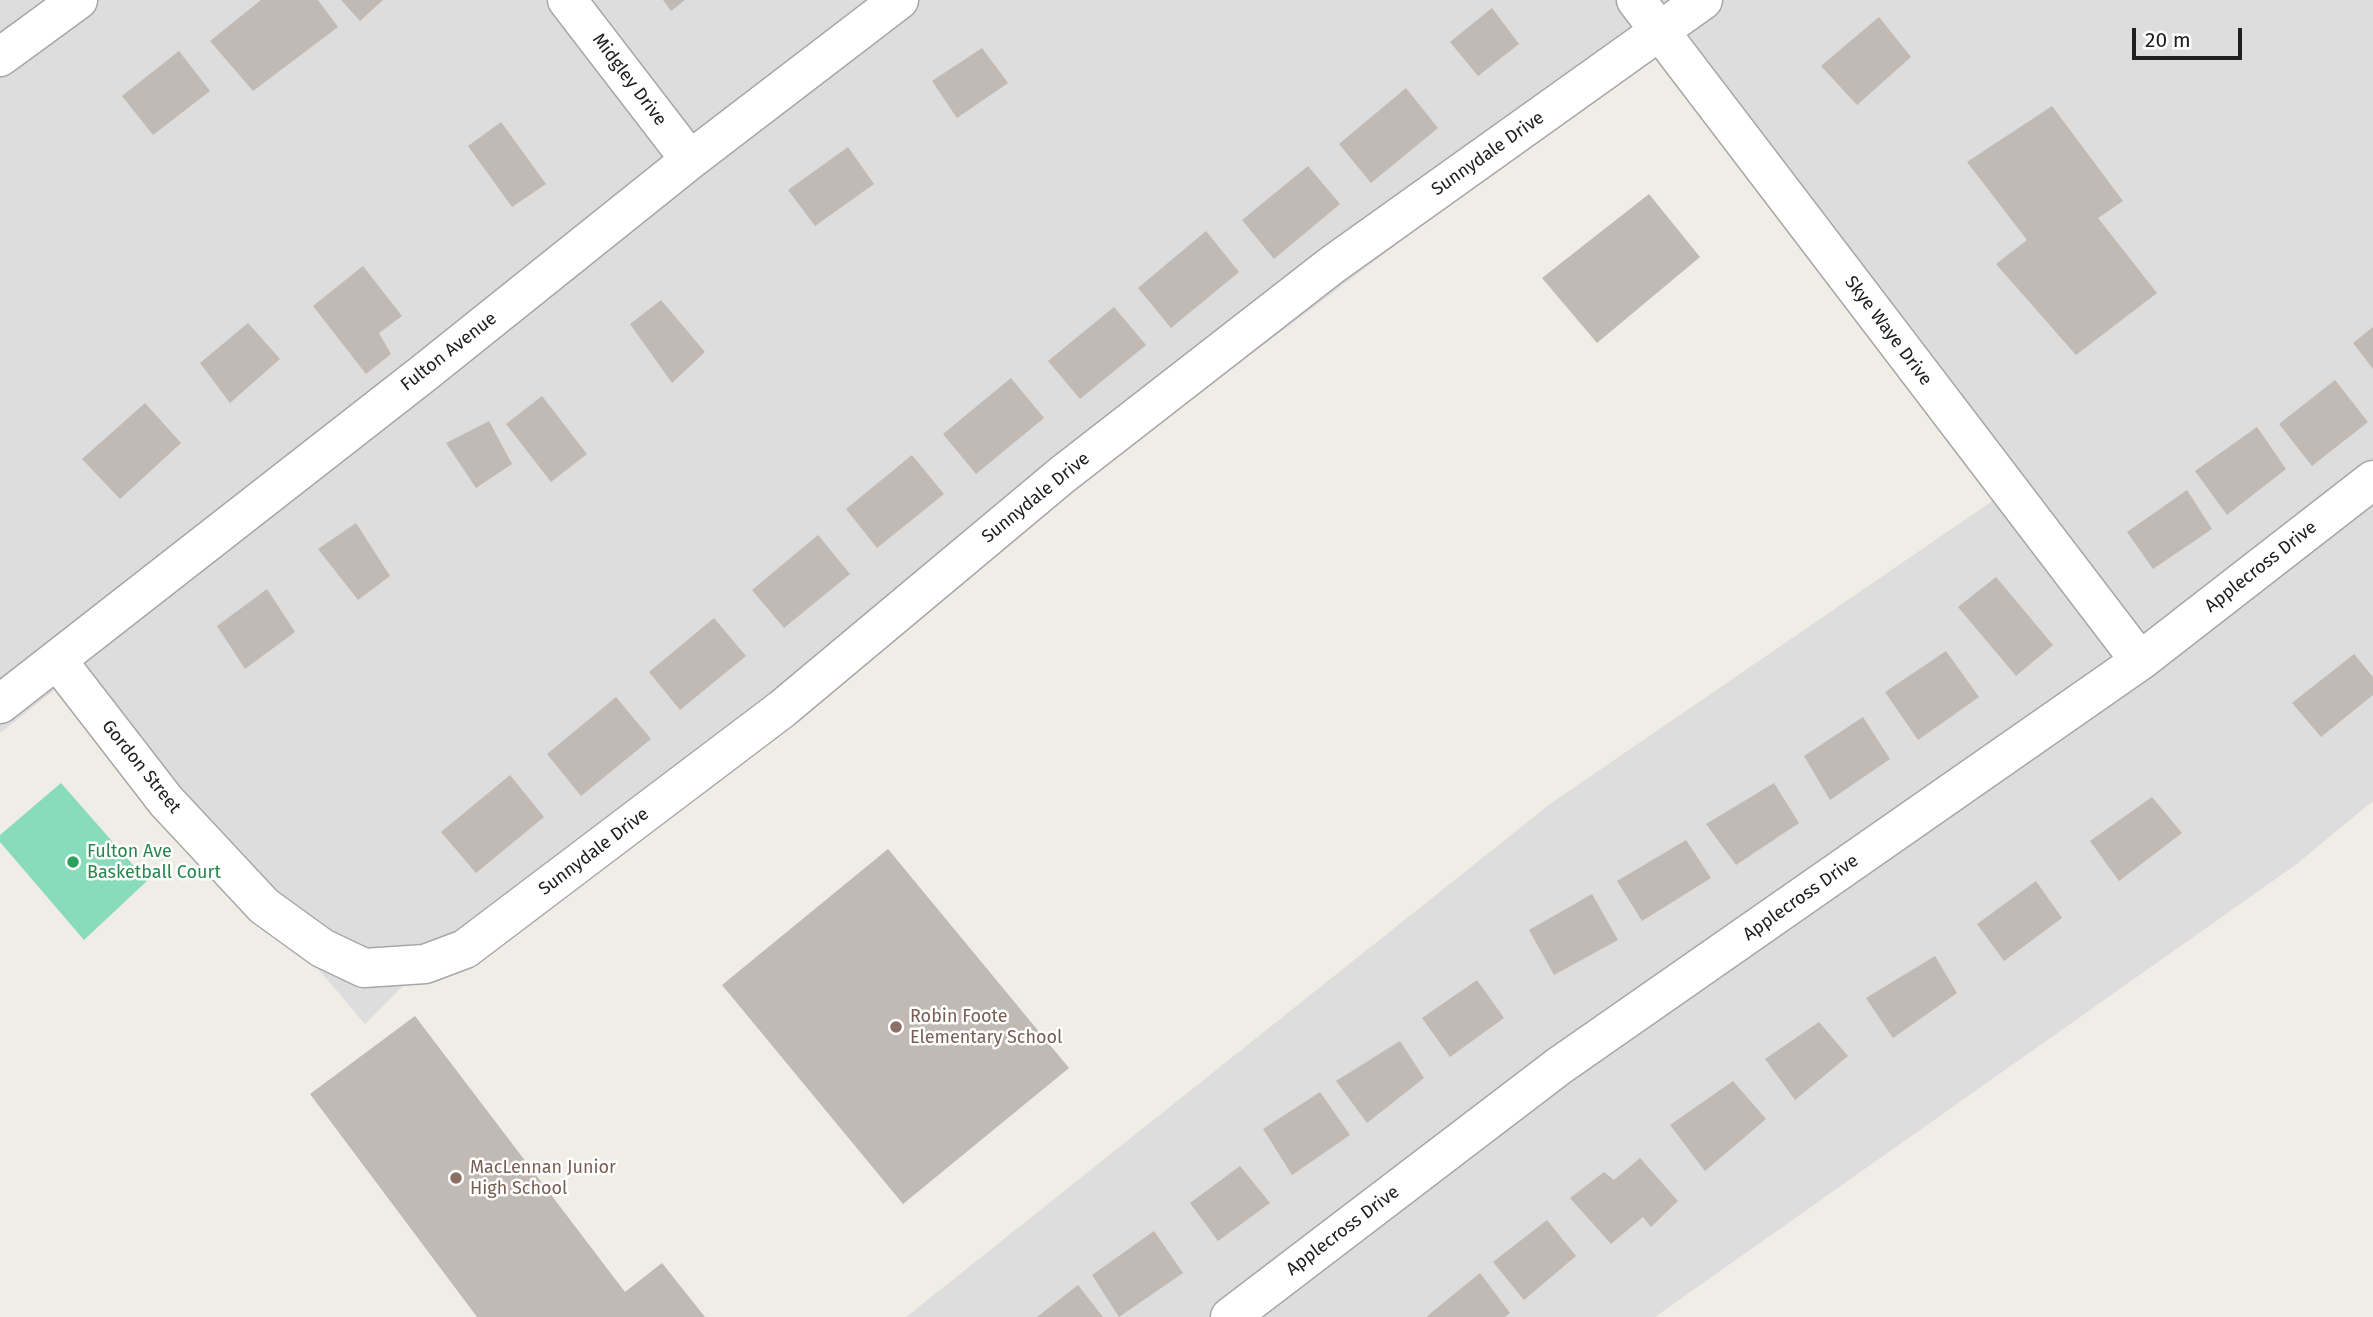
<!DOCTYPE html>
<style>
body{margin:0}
#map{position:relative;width:2373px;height:1317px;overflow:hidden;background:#f0ede7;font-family:"Fira Sans",sans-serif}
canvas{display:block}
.scale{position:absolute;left:2132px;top:28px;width:110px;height:32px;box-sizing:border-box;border:4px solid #202020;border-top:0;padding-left:9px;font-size:21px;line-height:24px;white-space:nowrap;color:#202020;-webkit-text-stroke:5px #fff;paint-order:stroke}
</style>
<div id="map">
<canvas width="2373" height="1317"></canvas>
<div class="scale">20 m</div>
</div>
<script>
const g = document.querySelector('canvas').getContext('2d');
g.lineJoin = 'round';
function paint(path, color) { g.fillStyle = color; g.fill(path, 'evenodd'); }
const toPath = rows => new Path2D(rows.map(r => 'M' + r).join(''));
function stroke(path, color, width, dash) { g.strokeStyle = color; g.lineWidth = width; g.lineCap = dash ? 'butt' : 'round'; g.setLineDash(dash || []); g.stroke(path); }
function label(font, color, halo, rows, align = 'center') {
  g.font = font + ' "Fira Sans",sans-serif'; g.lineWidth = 5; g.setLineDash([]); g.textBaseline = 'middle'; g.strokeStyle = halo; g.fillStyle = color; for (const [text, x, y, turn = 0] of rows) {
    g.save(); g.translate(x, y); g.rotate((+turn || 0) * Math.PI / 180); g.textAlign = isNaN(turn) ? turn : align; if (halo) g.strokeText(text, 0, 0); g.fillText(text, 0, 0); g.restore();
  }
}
paint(toPath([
 [0,0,2373,0,2373,801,2294,866,1655,1317,906,1317,1550,804,2001,495,1660,45,465,949,425,964,365,1024,70,678,0,733]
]), '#dedddd');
paint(toPath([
 [61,783,147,881,84,940,0,842,0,835]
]), '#88dcbb');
paint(toPath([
 [261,0,318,0,338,27,253,91,210,41],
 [341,0,383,0,360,21],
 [663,0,685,0,671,11],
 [1492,8,1519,44,1478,76,1450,42],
 [1879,17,1911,57,1857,105,1821,66],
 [982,48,1008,83,957,118,932,81],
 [179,51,210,91,153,135,122,96],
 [1406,88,1438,128,1371,183,1339,144],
 [2052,106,2123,201,2098,218,2157,293,2076,355,1996,264,2027,240,1967,162],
 [501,122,546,184,512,207,468,146],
 [848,147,874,184,815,226,788,190],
 [1308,166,1340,204,1274,259,1242,220],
 [1649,194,1700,257,1597,343,1542,278],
 [1206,231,1239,272,1171,328,1138,288],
 [363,266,402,316,379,333,391,354,366,374,313,306],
 [661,300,705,352,672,383,630,324],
 [1114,307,1146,345,1080,399,1048,361],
 [248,323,280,359,230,403,200,363],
 [2373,327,2373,369,2353,343],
 [1011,378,1044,418,976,474,943,434],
 [2335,380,2368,422,2312,466,2279,424],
 [542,396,587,454,551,482,506,424],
 [145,403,181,443,120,499,82,459],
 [489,421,512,464,476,488,446,443],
 [2257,427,2286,469,2227,515,2195,471],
 [912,455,944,494,877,548,846,509],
 [2187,490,2212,529,2153,569,2127,532],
 [356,523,390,576,358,600,318,549],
 [818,535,850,574,784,628,752,590],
 [1996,577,2053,645,2016,676,1958,607],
 [267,589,295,632,245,669,217,626],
 [714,618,746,656,680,710,649,672],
 [1946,651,1979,697,1918,740,1885,692],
 [2354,654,2373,677,2373,695,2321,737,2292,703],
 [616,697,651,739,581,796,547,754],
 [1863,717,1890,759,1830,800,1804,756],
 [510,775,544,817,476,873,441,832],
 [1774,783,1799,823,1736,865,1706,824],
 [2152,797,2182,833,2119,881,2090,841],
 [1686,840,1711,878,1642,921,1617,881],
 [888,849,1069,1068,903,1204,722,985],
 [2036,881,2062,918,2004,961,1977,924],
 [1592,894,1618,940,1554,975,1529,930],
 [1935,956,1957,993,1893,1038,1866,998],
 [1477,980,1504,1018,1450,1057,1422,1018],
 [415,1016,625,1292,662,1263,705,1317,477,1317,310,1094],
 [1819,1022,1848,1056,1795,1100,1765,1059],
 [1400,1041,1424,1078,1367,1123,1336,1081],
 [1733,1081,1766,1119,1705,1171,1670,1125],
 [1320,1092,1350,1135,1292,1175,1263,1129],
 [1640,1158,1678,1201,1651,1227,1643,1217,1611,1244,1570,1198,1604,1172,1614,1180],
 [1240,1166,1270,1203,1218,1241,1190,1203],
 [1547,1220,1576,1256,1524,1300,1493,1262],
 [1154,1231,1183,1273,1119,1317,1092,1275],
 [1480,1273,1510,1313,1505,1317,1426,1317],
 [1078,1285,1103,1317,1037,1317]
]), '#c1b9b3');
const minor = toPath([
 [567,0,690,160],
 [1636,0,2140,661],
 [0,57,78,0],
 [57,660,166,801,264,906,322,948,364,968,425,964,465,949,782,709,1062,475,1332,265,1703,0],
 [0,704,424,373,690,160,899,0],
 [1230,1317,1559,1066,2140,661,2373,480]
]);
stroke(minor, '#a7a7a7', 41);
stroke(minor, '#fff', 38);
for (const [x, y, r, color] of [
 [73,862,7,"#2e9e5b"],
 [896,1027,7,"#8d6e63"],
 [456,1178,7,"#8d6e63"]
]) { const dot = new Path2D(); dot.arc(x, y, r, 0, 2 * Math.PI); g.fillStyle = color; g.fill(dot); stroke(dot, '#fff', 2.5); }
label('18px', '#202020', '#fff', [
 ["Midgley Drive",629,80,53],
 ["Sunnydale Drive",1488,154,-35],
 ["Skye Waye Drive",1888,331,53],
 ["Fulton Avenue",449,352,-38],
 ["Sunnydale Drive",1036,498,-39],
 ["Applecross Drive",2261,567,-38],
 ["Gordon Street",141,767,51],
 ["Sunnydale Drive",594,852,-37],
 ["Applecross Drive",1801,898,-35],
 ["Applecross Drive",1343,1231,-37]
]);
label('18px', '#27864d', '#fff', [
 ["Fulton Ave",87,852],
 ["Basketball Court",87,873]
], 'left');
label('18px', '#785e54', '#fff', [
 ["Robin Foote",910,1017],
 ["Elementary School",910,1038],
 ["MacLennan Junior",470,1168],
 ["High School",470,1189]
], 'left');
</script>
